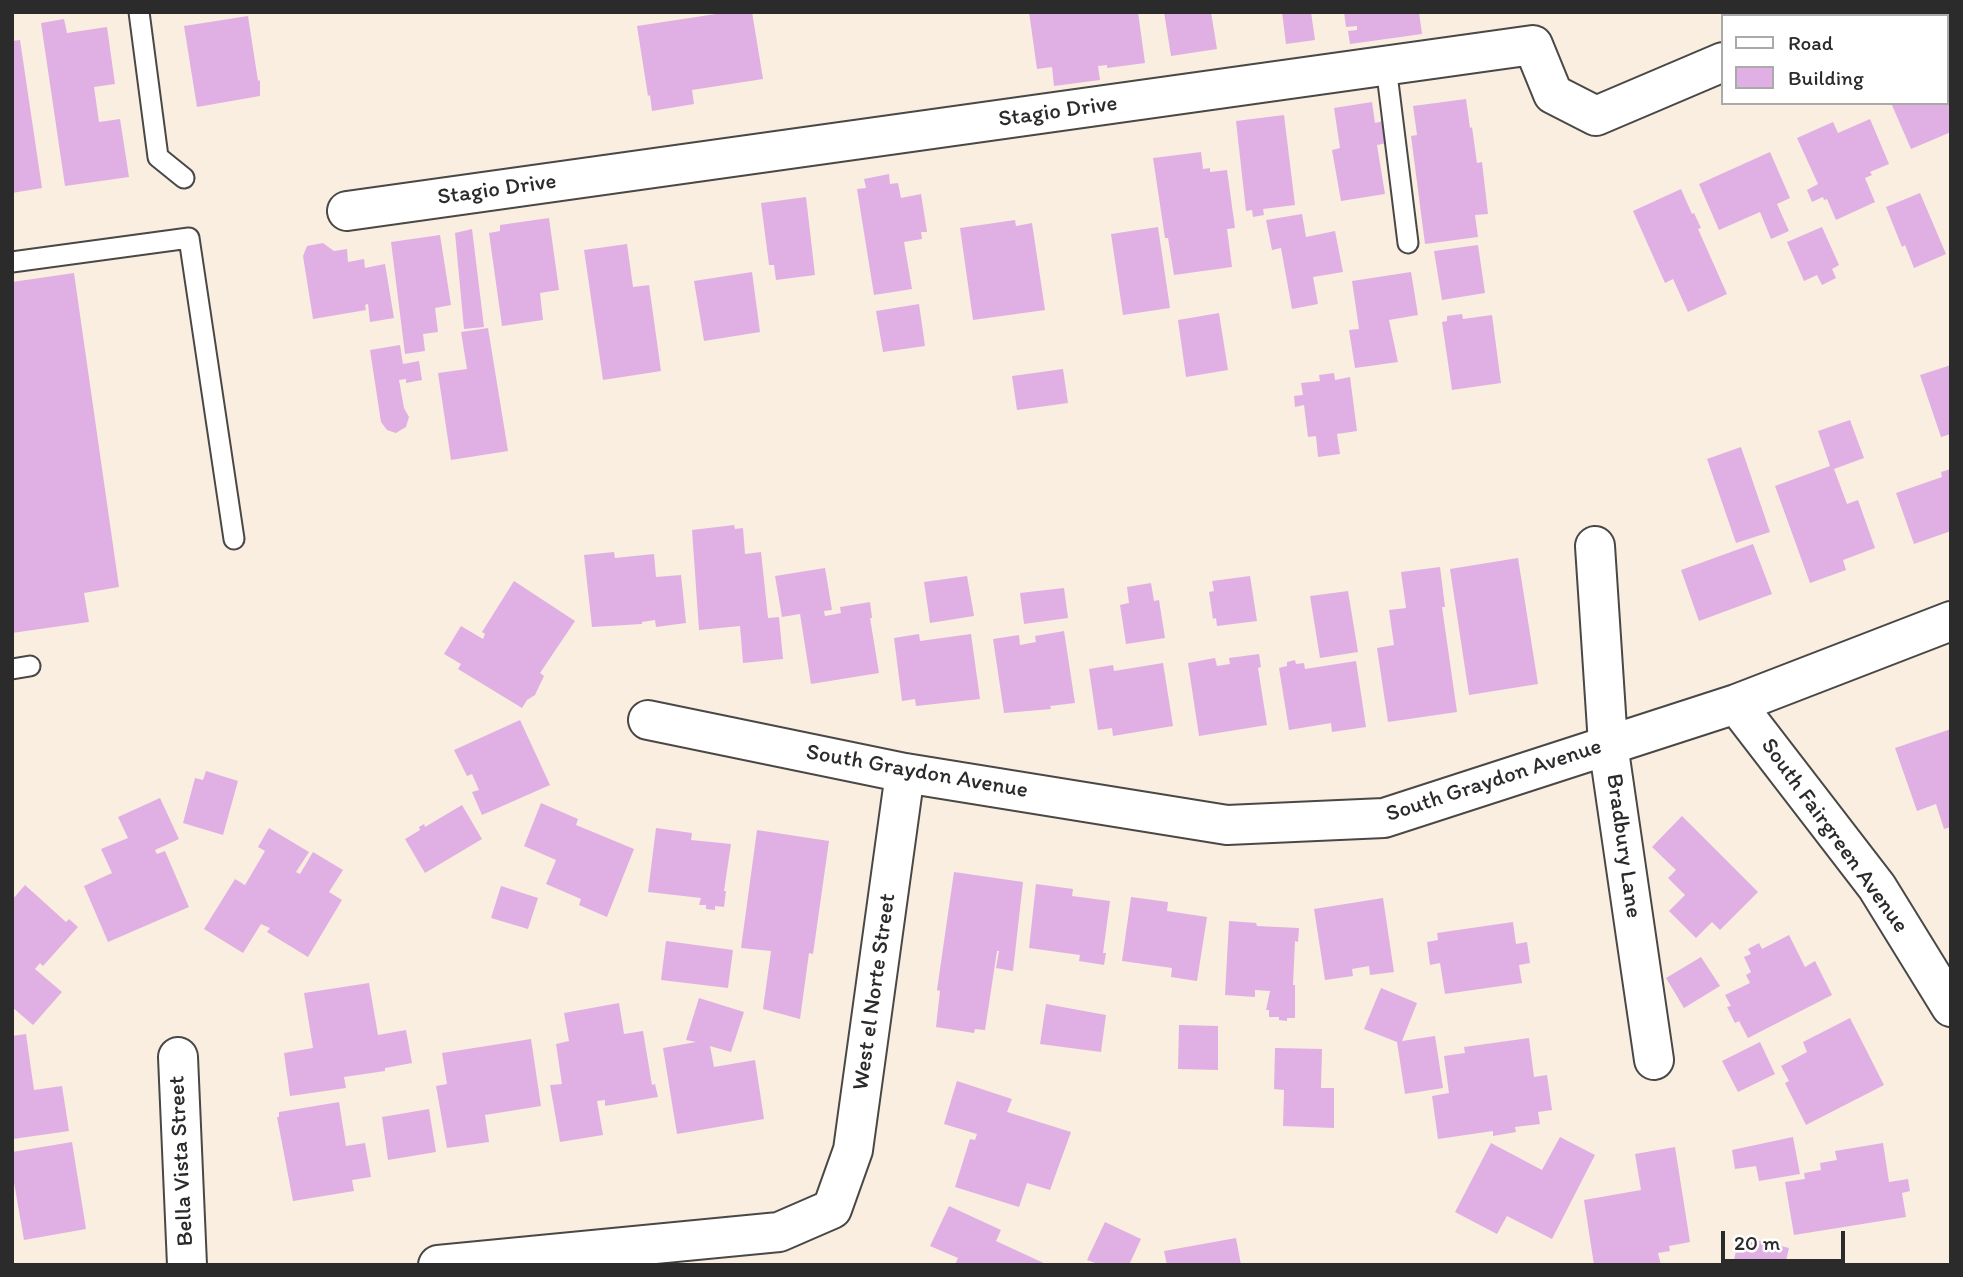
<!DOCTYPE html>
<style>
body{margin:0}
#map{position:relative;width:1963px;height:1277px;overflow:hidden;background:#f9eee0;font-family:Itim,sans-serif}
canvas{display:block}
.frame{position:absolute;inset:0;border:14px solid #2b2b2b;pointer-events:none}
.legend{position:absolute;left:1721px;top:14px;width:228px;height:91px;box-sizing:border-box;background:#fff;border:2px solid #aaa;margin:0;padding:9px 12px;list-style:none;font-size:21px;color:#2b2b2b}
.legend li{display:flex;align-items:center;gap:14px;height:35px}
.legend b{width:35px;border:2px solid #aaa}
.scale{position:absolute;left:1721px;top:1231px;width:124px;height:32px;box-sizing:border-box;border:4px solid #2b2b2b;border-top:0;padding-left:9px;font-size:21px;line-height:24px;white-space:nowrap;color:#2b2b2b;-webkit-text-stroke:5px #fff;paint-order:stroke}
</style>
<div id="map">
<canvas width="1963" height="1277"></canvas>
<div class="frame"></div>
<ul class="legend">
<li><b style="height:9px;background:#fff"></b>Road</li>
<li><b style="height:19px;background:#e0b0e4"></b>Building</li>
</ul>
<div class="scale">20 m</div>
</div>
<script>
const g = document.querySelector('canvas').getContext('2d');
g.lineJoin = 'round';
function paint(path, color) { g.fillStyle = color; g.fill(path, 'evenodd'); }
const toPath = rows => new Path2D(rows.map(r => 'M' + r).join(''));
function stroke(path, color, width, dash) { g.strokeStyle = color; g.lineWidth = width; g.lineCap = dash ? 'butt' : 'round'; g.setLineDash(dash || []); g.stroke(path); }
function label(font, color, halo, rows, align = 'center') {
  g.font = font + ' Itim,sans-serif'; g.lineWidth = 6; g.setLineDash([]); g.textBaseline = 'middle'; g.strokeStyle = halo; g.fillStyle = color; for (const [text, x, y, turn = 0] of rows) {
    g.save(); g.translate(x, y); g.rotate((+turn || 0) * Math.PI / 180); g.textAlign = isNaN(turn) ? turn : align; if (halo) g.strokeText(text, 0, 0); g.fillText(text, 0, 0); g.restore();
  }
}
paint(toPath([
 [729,12,752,12,763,79,692,90,694,104,652,111,650,95,648,96,637,26],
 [1029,12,1138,12,1145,63,1107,68,1107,65,1098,66,1100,80,1054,86,1052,67,1037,69],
 [1164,12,1211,12,1217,49,1171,56],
 [1282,12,1311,12,1315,40,1286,44],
 [1344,12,1419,12,1422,34,1350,44,1348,31,1357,30,1357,26,1346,27],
 [248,16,258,81,260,80,260,96,197,107,184,26],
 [64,19,67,33,107,27,115,84,94,87,99,122,120,119,129,177,65,186,41,23],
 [20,40,42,188,12,193,12,41],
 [1951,73,1951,132,1911,149,1891,103,1947,103,1947,75],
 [1466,99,1470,128,1472,127,1477,163,1482,162,1488,214,1475,215,1478,237,1425,244,1411,136,1417,135,1413,106],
 [1372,102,1375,123,1383,121,1387,143,1377,145,1385,194,1341,201,1332,150,1340,148,1334,108],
 [1284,115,1295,205,1263,209,1264,215,1253,217,1252,210,1246,211,1236,121],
 [1870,119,1889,164,1870,172,1872,175,1865,178,1875,202,1836,220,1827,199,1824,200,1823,197,1812,202,1807,190,1818,184,1797,138,1833,122,1838,133],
 [1201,152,1203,169,1210,168,1210,172,1227,170,1235,228,1227,229,1232,267,1174,275,1168,238,1165,238,1153,158],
 [1770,152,1790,198,1777,204,1789,231,1771,239,1760,212,1719,230,1699,184],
 [889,174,890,184,898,183,901,198,921,194,927,232,921,232,922,239,904,242,912,289,874,295,857,189,866,188,864,179],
 [1681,189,1692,214,1694,213,1701,228,1698,229,1727,294,1688,312,1673,279,1665,283,1633,211],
 [1920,193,1946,254,1914,268,1905,245,1902,247,1886,207],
 [806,197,815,275,776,280,774,265,769,265,761,203],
 [1302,214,1306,237,1335,231,1343,272,1313,277,1318,304,1292,309,1281,248,1272,250,1266,220],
 [549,218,559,290,540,293,543,320,502,326,489,233,500,231,500,225],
 [1015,220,1016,226,1032,223,1045,310,973,320,960,228],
 [1158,227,1170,308,1123,315,1111,234],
 [1822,227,1839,265,1832,269,1836,278,1822,285,1817,275,1804,281,1787,242],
 [472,229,484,327,464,329,455,233],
 [440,235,451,305,435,308,438,332,423,334,425,351,405,354,391,242],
 [323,243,334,251,347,249,348,262,364,259,365,268,385,264,394,318,370,322,368,304,365,305,366,310,313,319,303,256,307,246],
 [627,244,633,287,649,285,661,371,603,380,584,250],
 [1478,245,1485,293,1442,300,1434,251],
 [752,272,760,332,704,341,694,281],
 [1411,272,1418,315,1389,320,1398,362,1355,368,1349,330,1359,329,1352,281],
 [74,273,119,587,84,593,89,622,12,633,12,282],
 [919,304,925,346,883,352,876,311],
 [1219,313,1228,370,1186,377,1178,320],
 [1462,314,1463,319,1492,315,1501,383,1452,390,1442,322,1447,321,1447,316],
 [488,328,508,451,451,460,438,373,467,369,461,332],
 [400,345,403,364,419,361,422,380,406,383,406,379,399,380,404,408,409,417,406,427,396,433,387,430,381,422,370,350],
 [1951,365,1951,434,1941,437,1920,375],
 [1063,369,1068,403,1017,410,1012,376],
 [1334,373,1335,380,1350,377,1357,431,1337,434,1340,454,1318,457,1316,436,1308,437,1304,405,1295,407,1294,396,1303,395,1301,383,1320,381,1319,375],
 [1850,420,1864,458,1834,469,1847,504,1858,500,1875,548,1843,560,1846,570,1810,583,1775,486,1830,466,1818,431],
 [1741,447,1770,532,1736,543,1707,459],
 [1951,469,1951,531,1914,544,1896,493,1942,477,1941,472],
 [734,525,735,529,743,528,745,554,761,552,768,618,779,617,783,659,743,663,740,626,699,630,692,530],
 [1753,544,1772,594,1699,621,1681,570],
 [614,552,615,558,654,554,656,577,681,575,686,623,656,627,655,620,642,622,642,624,592,627,584,555],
 [1518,558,1538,684,1469,695,1450,569],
 [1440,567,1445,607,1442,607,1457,712,1388,722,1377,648,1394,645,1389,610,1406,608,1401,572],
 [825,568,832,610,824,611,825,616,841,613,840,607,870,602,872,618,870,618,879,673,811,684,800,614,782,617,775,576],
 [967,576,974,616,930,623,924,582],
 [1250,576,1257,621,1217,626,1216,618,1213,619,1209,592,1214,591,1212,581],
 [514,581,575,621,540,673,544,676,535,695,527,700,522,708,458,669,461,664,444,654,461,626,483,639,485,634,482,632],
 [1151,583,1154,601,1159,600,1165,638,1126,644,1120,605,1129,603,1127,587],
 [1064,588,1068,618,1024,624,1020,593],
 [1348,591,1358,652,1320,658,1310,596],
 [1064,631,1075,703,1050,706,1051,709,1004,713,993,639,1019,635,1020,645,1036,642,1035,636],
 [919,634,920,641,971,634,980,699,916,706,915,699,902,701,894,638],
 [1259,654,1261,667,1258,668,1267,725,1199,736,1188,663,1215,658,1217,666,1230,664,1229,658],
 [1295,660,1296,664,1304,663,1305,669,1356,661,1366,727,1332,732,1331,723,1289,730,1279,668,1287,666,1287,662],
 [1163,663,1173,726,1113,736,1112,728,1098,730,1089,669,1113,665,1114,671],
 [520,720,550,785,482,815,472,792,479,790,472,774,467,776,454,750],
 [1951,729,1951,827,1944,829,1936,804,1917,811,1895,748],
 [206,771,238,781,223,835,183,823,195,778,203,780],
 [160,798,179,839,155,850,157,854,165,851,189,907,108,942,84,886,112,873,101,849,128,838,118,817],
 [541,803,578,819,576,825,634,849,607,917,579,905,581,899,546,884,556,860,524,846],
 [462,805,482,839,425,873,405,839,420,830,419,827,424,824,425,827],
 [1682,816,1758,892,1720,930,1712,922,1696,938,1669,911,1685,895,1668,878,1676,870,1652,847],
 [269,828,309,852,296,872,300,874,313,852,343,870,329,892,342,900,308,957,267,932,270,928,261,924,243,953,204,929,235,879,245,885,265,851,258,847],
 [656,828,692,833,691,840,731,844,724,891,726,891,724,907,715,906,715,910,706,909,706,905,699,905,701,898,648,892],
 [757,830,829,841,813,954,809,953,800,1019,763,1009,771,951,741,948],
 [954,872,1023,882,1013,971,996,968,999,951,997,951,985,1030,975,1029,974,1033,936,1027,940,991,937,990],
 [1036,884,1073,889,1072,896,1110,901,1103,953,1106,953,1104,965,1079,961,1080,955,1029,948],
 [25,885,66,922,69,919,78,927,43,966,40,963,35,969,62,992,33,1025,12,1007,12,900],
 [501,886,538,898,528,929,491,918],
 [1131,897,1168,902,1167,911,1207,917,1197,981,1171,977,1172,968,1122,961],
 [1383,898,1394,972,1370,975,1369,966,1352,969,1353,976,1325,980,1314,909],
 [1229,921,1256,923,1257,926,1299,928,1298,942,1295,941,1293,985,1295,985,1295,1018,1287,1018,1287,1021,1279,1020,1279,1017,1269,1017,1269,1010,1266,1010,1270,991,1255,990,1255,997,1225,995],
 [1513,922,1516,944,1527,942,1530,963,1519,965,1522,983,1445,994,1440,963,1430,965,1427,942,1438,940,1437,933],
 [1789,935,1805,967,1815,961,1832,995,1748,1038,1739,1021,1735,1023,1727,1007,1731,1006,1725,995,1750,983,1746,975,1751,972,1744,957,1751,954,1748,949,1759,943,1762,949],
 [666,941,733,950,728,988,661,980],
 [1701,957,1720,986,1684,1008,1666,978],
 [369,983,378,1035,406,1030,412,1063,385,1068,385,1071,344,1077,346,1088,290,1096,284,1053,313,1048,304,993],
 [1381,988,1417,1003,1402,1041,1435,1036,1443,1088,1405,1094,1397,1042,1364,1029],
 [699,998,744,1012,731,1052,710,1046,714,1067,755,1060,764,1119,677,1134,663,1048,696,1042,686,1040],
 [619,1003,624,1034,643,1031,652,1085,655,1084,658,1097,605,1106,605,1100,597,1101,603,1135,560,1142,550,1085,562,1084,556,1044,569,1041,564,1013],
 [1046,1004,1106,1015,1101,1052,1040,1044],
 [1850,1018,1884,1085,1806,1125,1785,1083,1789,1081,1781,1066,1807,1052,1803,1042],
 [1179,1025,1218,1026,1218,1070,1178,1069],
 [26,1034,34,1090,62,1086,69,1131,13,1139,12,1036],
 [1529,1038,1534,1077,1547,1075,1552,1110,1538,1112,1540,1124,1515,1127,1516,1132,1493,1136,1493,1131,1438,1139,1432,1096,1449,1093,1444,1056,1465,1053,1464,1047],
 [531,1039,541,1106,485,1115,489,1142,447,1148,436,1086,447,1084,442,1053],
 [1760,1042,1775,1074,1738,1092,1722,1061],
 [1275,1048,1322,1049,1321,1088,1334,1088,1334,1128,1283,1126,1284,1090,1274,1089],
 [957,1081,1012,1099,1007,1112,1071,1132,1050,1190,1027,1183,1019,1207,955,1187,970,1139,975,1140,977,1134,944,1124],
 [339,1102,346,1146,365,1143,371,1177,352,1180,354,1191,293,1201,277,1117,279,1117,279,1112],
 [429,1109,436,1152,388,1160,382,1117],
 [1560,1137,1595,1155,1552,1239,1507,1216,1497,1234,1455,1212,1491,1143,1542,1170],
 [1793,1137,1800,1174,1759,1181,1756,1166,1735,1169,1732,1150],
 [72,1142,86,1229,24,1240,12,1171,12,1152],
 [1883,1143,1889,1182,1908,1179,1910,1191,1902,1193,1906,1217,1794,1235,1785,1182,1805,1179,1804,1173,1821,1170,1820,1163,1837,1160,1835,1151],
 [1675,1147,1690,1242,1669,1246,1670,1251,1658,1253,1661,1265,1594,1265,1584,1200,1641,1190,1635,1154],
 [949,1206,1001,1230,996,1241,1048,1265,955,1265,958,1258,930,1246],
 [1105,1222,1141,1239,1129,1265,1101,1265,1087,1260],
 [1739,1236,1789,1248,1785,1265,1733,1265],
 [1236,1238,1241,1265,1167,1265,1164,1251]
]), '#e0b0e4');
const service = toPath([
 [139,12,158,157,184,178],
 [1386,66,1408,243],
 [12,262,189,238,234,539],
 [12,669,30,666]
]);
const minor = toPath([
 [1830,16,1838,12],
 [347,211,1533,45,1553,94,1596,116,1723,62],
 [1595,546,1608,744,1654,1060],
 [1736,704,1877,887,1951,1007],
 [648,720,905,773,1227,825,1384,818,1736,704,1951,621],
 [178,1057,187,1265],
 [438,1265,779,1232,832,1209,853,1150,905,773]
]);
stroke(service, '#4a4846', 23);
stroke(minor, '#4a4846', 42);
stroke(service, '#fff', 19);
stroke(minor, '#fff', 38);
label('23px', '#2b2b2b', '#fff', [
 ["Stagio Drive",1058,112,-8],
 ["Stagio Drive",497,190,-8],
 ["South Graydon Avenue",917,772,10],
 ["South Graydon Avenue",1494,781,-18],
 ["South Fairgreen Avenue",1834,836,54],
 ["Bradbury Lane",1623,846,82],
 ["West el Norte Street",875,992,-82],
 ["Bella Vista Street",182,1161,-93]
]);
</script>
